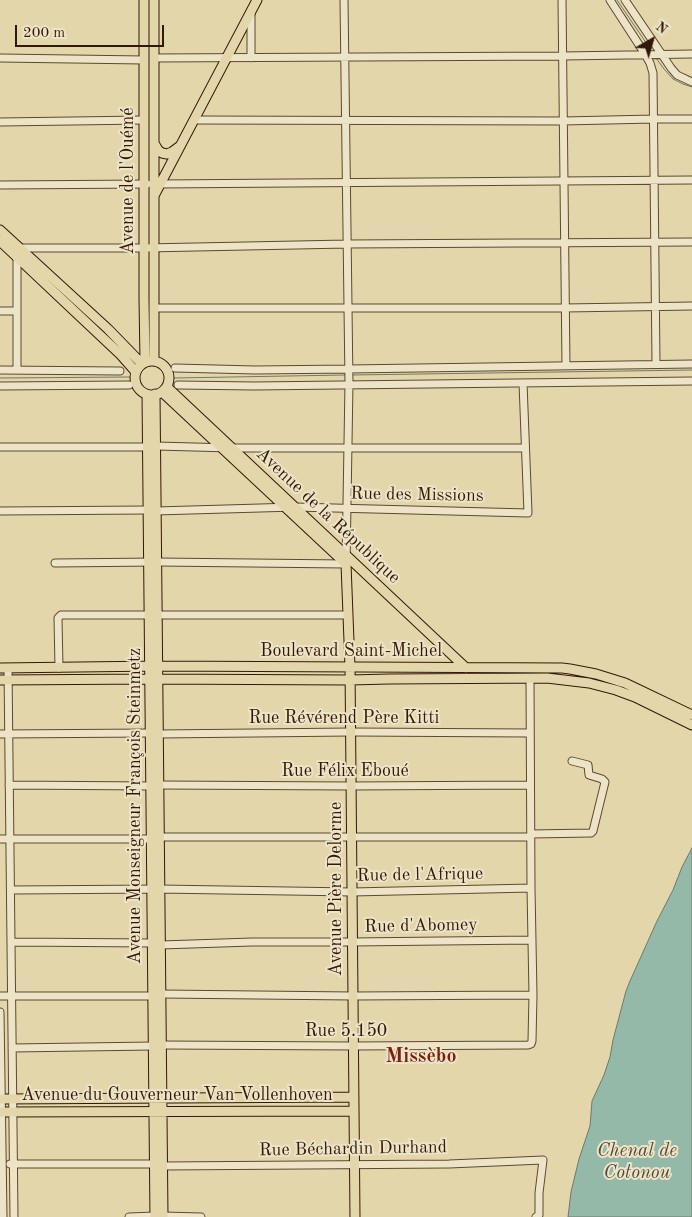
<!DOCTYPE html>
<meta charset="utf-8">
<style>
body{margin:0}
#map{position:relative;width:692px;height:1217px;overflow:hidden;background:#e3d6ab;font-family:"Old Standard TT",serif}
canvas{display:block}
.north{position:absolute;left:627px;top:15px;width:50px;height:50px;-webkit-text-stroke:4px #ede4c8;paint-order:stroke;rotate:38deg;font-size:14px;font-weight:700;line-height:20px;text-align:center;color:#321906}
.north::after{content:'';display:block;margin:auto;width:18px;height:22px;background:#321906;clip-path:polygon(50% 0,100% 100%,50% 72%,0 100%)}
.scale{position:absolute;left:15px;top:25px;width:149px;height:22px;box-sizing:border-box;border:2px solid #321906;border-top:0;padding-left:6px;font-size:15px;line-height:18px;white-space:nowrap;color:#321906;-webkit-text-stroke:4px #ede4c8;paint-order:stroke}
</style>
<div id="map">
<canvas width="692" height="1217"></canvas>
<div class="north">N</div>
<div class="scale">200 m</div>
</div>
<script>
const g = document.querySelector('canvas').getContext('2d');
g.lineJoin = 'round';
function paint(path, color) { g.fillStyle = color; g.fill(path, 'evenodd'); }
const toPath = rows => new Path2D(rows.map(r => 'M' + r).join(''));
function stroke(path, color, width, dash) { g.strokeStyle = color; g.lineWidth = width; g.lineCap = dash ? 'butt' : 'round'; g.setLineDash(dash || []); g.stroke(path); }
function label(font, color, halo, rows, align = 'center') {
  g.font = font + ' "Old Standard TT",serif'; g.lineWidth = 4; g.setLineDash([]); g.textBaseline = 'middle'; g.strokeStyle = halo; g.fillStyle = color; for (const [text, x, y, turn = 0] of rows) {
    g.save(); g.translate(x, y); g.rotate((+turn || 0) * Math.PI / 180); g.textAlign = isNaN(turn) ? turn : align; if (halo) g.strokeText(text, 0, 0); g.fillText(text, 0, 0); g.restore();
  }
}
const water = toPath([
 [692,848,692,1217,568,1217,571,1192,579,1159,590,1126,592,1101,604,1075,610,1057,613,1040,626,991,630,981,657,921,673,890,682,867,692,848]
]);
paint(water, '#95b9a9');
stroke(water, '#6d7968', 1);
stroke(toPath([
 [617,0,651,50],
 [656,58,664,69,673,79,683,84,692,87],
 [352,375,692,370],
 [0,378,130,377],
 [174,378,345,375]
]), '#6d7968', 1);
const minor = toPath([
 [562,0,566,366],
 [610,0,645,54,650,63,653,73,656,364],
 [625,0,671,68,677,75,692,82],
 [251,13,251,58],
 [0,58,144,60],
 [154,58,563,56,692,54],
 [194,120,563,121,654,119,692,119],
 [0,122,144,120],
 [158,184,692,180],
 [0,185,147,184],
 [19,248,145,248,347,244,692,242],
 [17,258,17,369],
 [154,308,565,308,692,306],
 [0,311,17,311],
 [175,368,255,370,349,369,692,364],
 [0,370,120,371],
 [178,385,254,386,692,381],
 [0,386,129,385],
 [156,446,232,448,525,448],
 [0,447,148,447],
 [0,511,148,510],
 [156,511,295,507,528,513,523,383],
 [55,563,157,562,346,564,349,383,344,0],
 [157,615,348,615],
 [8,668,14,1217],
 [59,668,58,618,61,615,149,615],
 [0,734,150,733],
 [159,734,351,732,530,733],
 [9,785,151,786],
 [159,785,351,786,530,785],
 [531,834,591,833,593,831,605,782,602,779,589,775,588,765,572,761],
 [160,837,531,837],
 [0,839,151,839],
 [11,890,160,889,352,892,531,888],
 [12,942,152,943],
 [161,945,252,942,352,942,532,940],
 [161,994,353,996,533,995],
 [0,996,153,996],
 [0,1012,3,1217],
 [162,1045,353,1046,528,1045,531,1044,532,1041,533,995,531,888,530,678],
 [12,1048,153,1046],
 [10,1164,154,1164],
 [163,1166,449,1164,543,1160,539,1193,539,1215,536,1217],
 [163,1216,201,1217],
 [129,1217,155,1216]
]);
const major = toPath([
 [144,0,144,299,145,362],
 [154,0,154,361],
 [154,143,158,150,162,153,167,154,172,152,180,146],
 [155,194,257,0],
 [0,230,108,329,142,364],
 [0,241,121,355,136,372],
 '135 378a17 17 0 1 1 34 0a17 17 0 1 1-34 0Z',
 [167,387,466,668],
 [162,392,346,564,350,667,355,1217],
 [147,394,155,1217],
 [155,394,163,1217],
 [0,668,158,666,562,668,570,669,596,674,625,683,692,715],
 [0,680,150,679,350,680,389,679,547,678,589,683,616,690,635,697,692,725],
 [0,1099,353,1097],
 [0,1112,354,1111]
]);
stroke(minor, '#5e482f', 9);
stroke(major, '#321906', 11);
stroke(minor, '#ede4c8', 7);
stroke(major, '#e3d6ab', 9);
label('18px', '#321906', '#ede4c8', [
 ["Avenue de l'Ouémé",128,181,-90],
 ["Rue des Missions",417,495,1],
 ["Avenue de la République",328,516,43],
 ["Boulevard Saint-Michel",351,651],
 ["Rue Révérend Père Kitti",344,718],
 ["Rue Félix Eboué",345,771],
 ["Avenue Monseigneur François Steinmetz",135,806,-90],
 ["Rue de l'Afrique",420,875,-1],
 ["Avenue Pière Delorme",336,889,-90],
 ["Rue d'Abomey",421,926,-1],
 ["Rue 5.150",346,1031],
 ["Avenue du Gouverneur Van Vollenhoven",177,1095],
 ["Rue Béchardin Durhand",353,1149,-1]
]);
label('italic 19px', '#504937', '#ede4c8', [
 ["Chenal de",637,1151],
 ["Cotonou",637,1173]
]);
label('bold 20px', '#7a1f14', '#ede4c8', [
 ["Missèbo",421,1057]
]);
</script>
